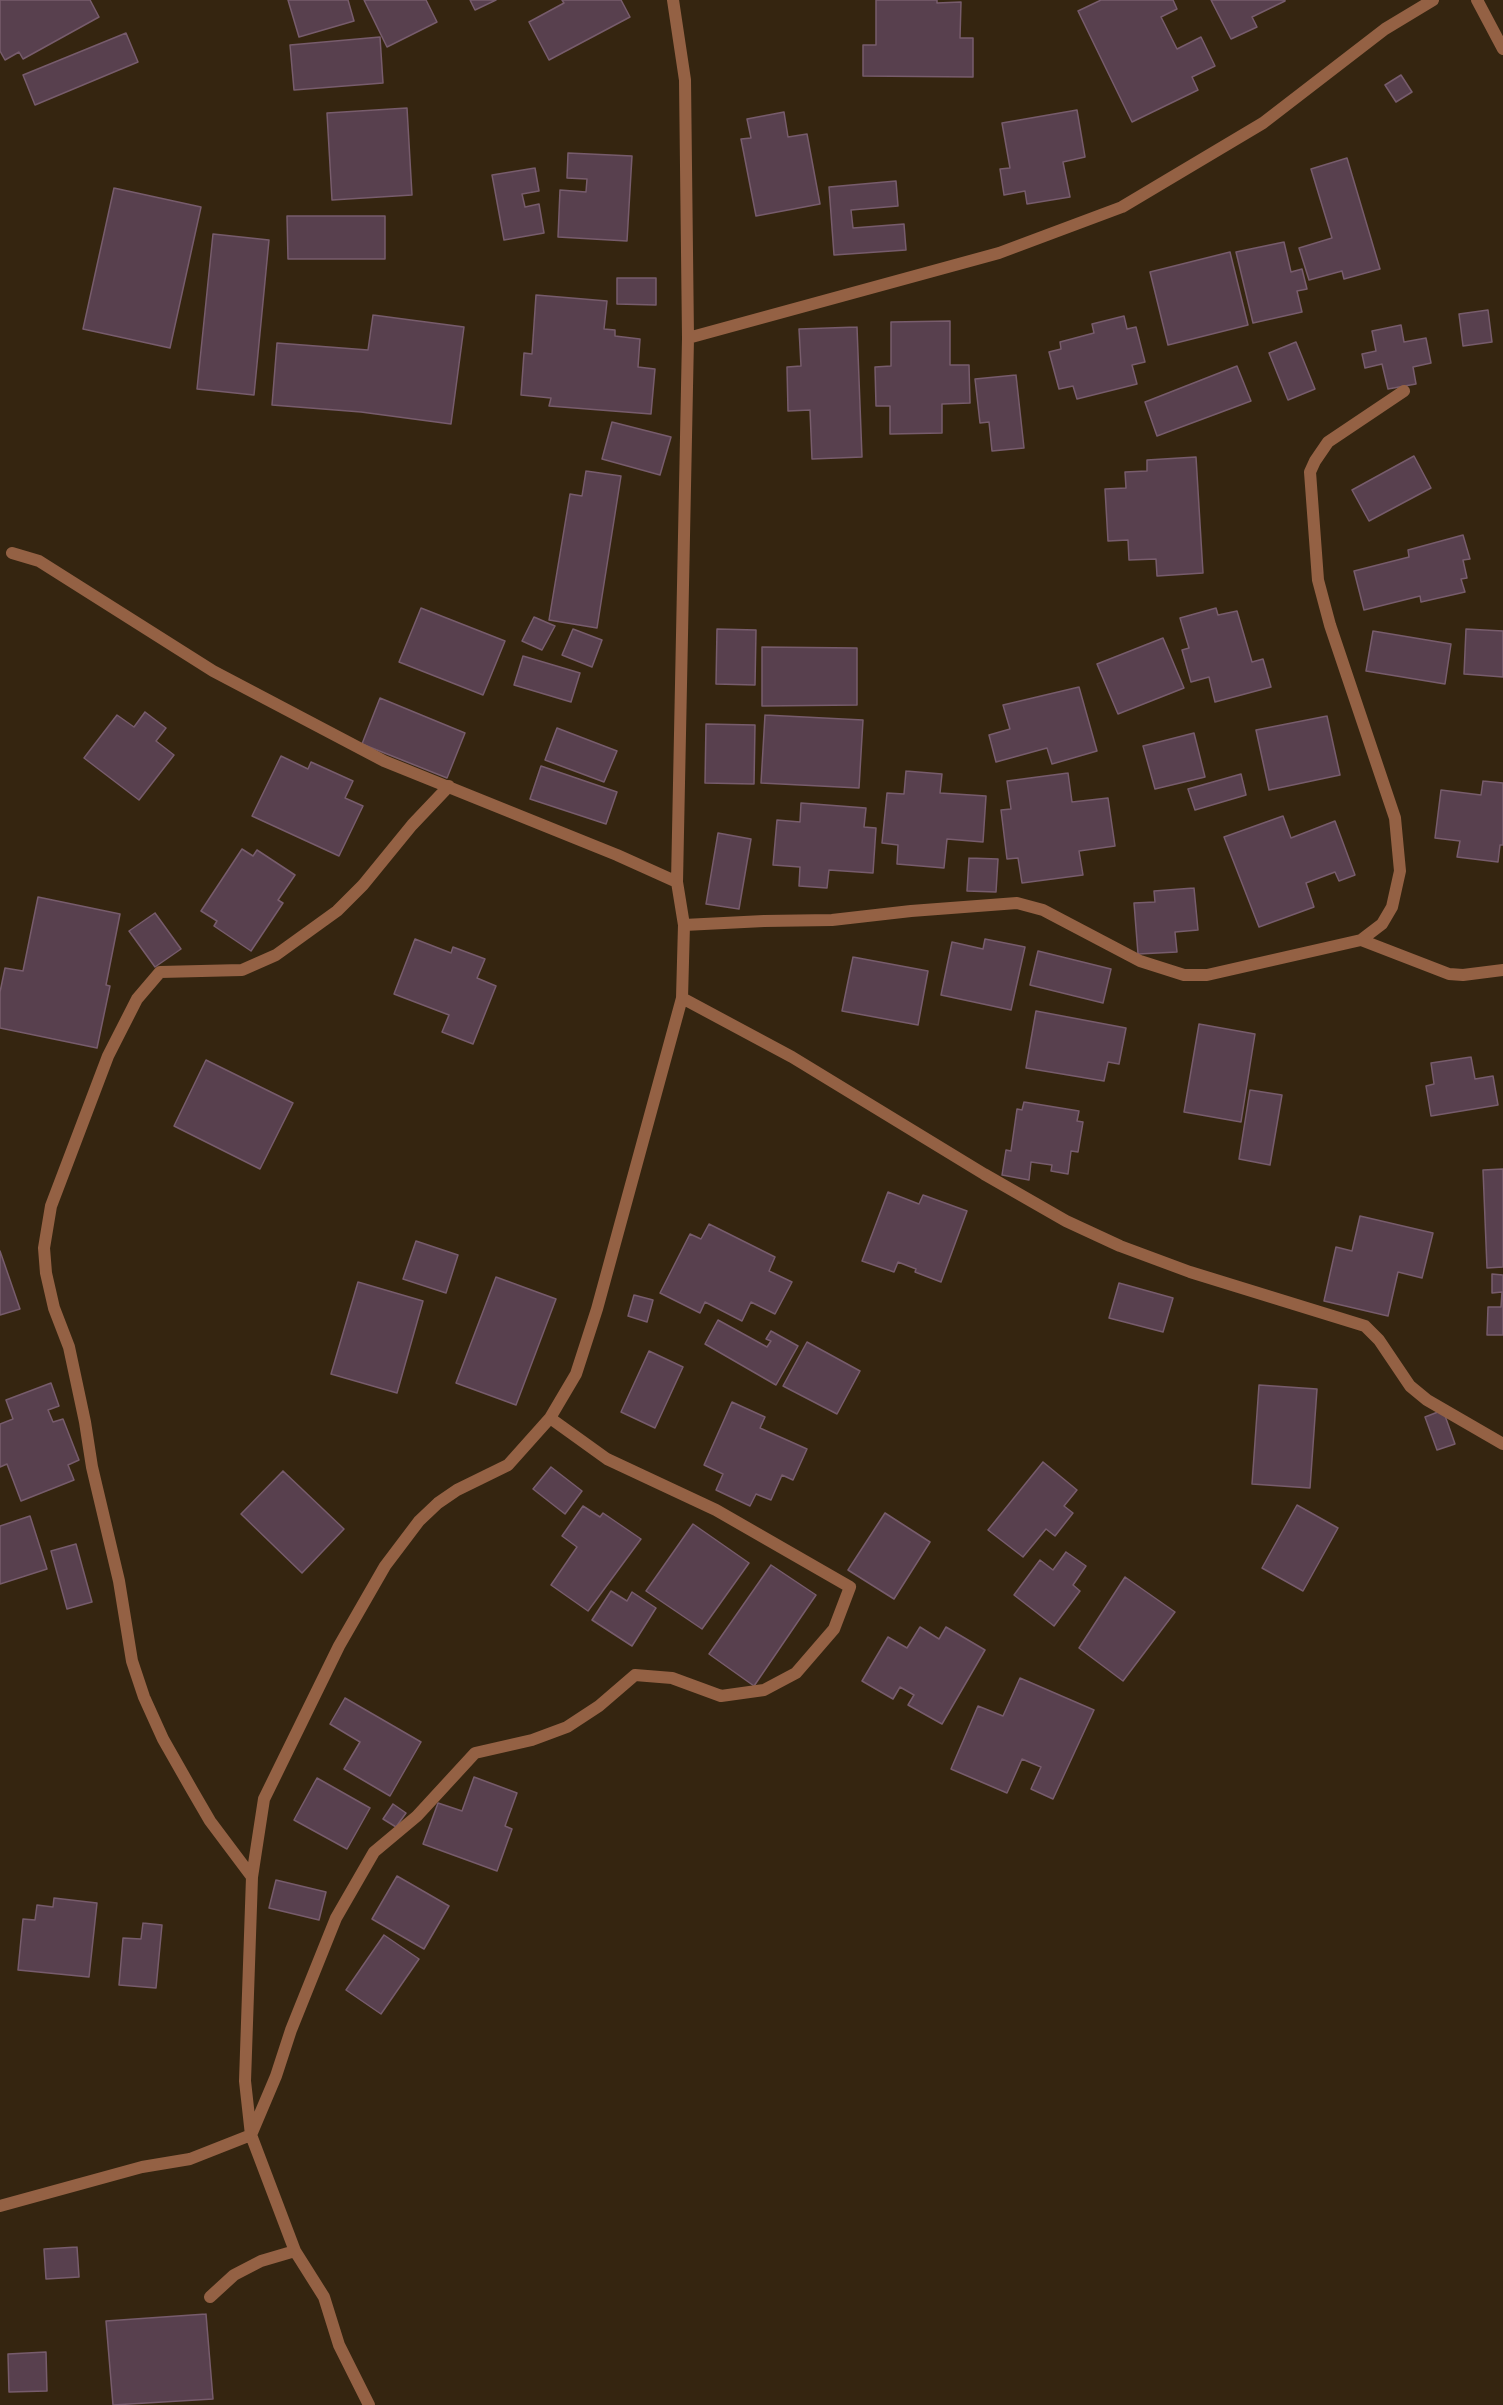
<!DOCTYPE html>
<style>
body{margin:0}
canvas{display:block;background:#352510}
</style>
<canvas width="1503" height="2405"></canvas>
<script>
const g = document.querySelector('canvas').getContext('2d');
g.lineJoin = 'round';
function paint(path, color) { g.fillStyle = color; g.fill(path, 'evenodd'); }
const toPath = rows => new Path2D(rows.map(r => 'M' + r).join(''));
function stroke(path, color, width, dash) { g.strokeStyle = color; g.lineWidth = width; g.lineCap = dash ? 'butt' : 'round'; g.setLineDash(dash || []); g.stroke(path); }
const building = toPath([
 [0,0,90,0,99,17,23,59,19,52,5,60,0,51,0,0],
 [288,0,348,0,354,21,299,37,288,0],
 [364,0,426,0,437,22,387,47,364,0],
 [470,0,496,0,475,10,470,0],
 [562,0,621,0,630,17,549,60,529,22,564,3,562,0],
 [876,0,937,0,937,3,961,2,960,38,973,38,973,77,863,76,863,45,876,45,876,0],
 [1101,0,1173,0,1177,9,1161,17,1177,49,1201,37,1215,66,1192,77,1198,90,1132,122,1078,11,1101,0],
 [1211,0,1285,0,1285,1,1252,17,1257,27,1231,39,1211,0],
 [126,33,138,62,35,105,23,75,126,33],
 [380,37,383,83,294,90,290,45,380,37],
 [1401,75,1412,92,1396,102,1385,85,1401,75],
 [407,108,412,195,332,200,327,113,407,108],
 [1077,110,1085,157,1063,162,1070,197,1027,204,1025,191,1004,195,1000,169,1010,168,1002,123,1077,110],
 [784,112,788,137,807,134,820,204,756,216,741,139,751,138,747,119,784,112],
 [568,153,632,156,627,241,558,237,560,190,586,192,587,179,567,178,568,153],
 [1347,158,1380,269,1344,279,1342,271,1309,280,1299,248,1332,238,1311,169,1347,158],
 [535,168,539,191,522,194,525,207,539,204,544,233,504,240,492,175,535,168],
 [896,181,898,206,851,210,853,228,904,224,906,250,834,255,829,187,896,181],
 [114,188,201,207,170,348,83,329,114,188],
 [287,216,385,216,385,259,288,259,287,216],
 [213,234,269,240,254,395,197,389,213,234],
 [1284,242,1291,272,1302,269,1307,289,1297,291,1302,312,1253,323,1236,252,1284,242],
 [1230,252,1248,325,1168,345,1150,272,1230,252],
 [617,278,656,278,656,305,617,304,617,278],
 [536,295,607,301,604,329,615,330,615,336,640,339,638,367,655,369,651,414,549,406,551,398,521,395,524,353,532,354,536,295],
 [1488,310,1492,342,1463,346,1459,314,1488,310],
 [373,315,464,327,451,424,361,412,272,405,277,343,368,350,373,315],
 [1124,316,1127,329,1136,327,1145,362,1132,365,1137,384,1077,399,1073,386,1059,389,1049,352,1061,349,1060,342,1094,333,1092,324,1124,316],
 [950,321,950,365,969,365,970,403,942,404,942,433,890,434,890,406,876,406,875,367,891,366,891,322,950,321],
 [1401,325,1404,342,1426,338,1431,363,1413,367,1416,384,1388,389,1382,364,1365,368,1362,354,1376,351,1372,331,1401,325],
 [857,327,862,457,812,459,810,410,788,411,787,367,801,366,799,329,857,327],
 [1296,342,1315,389,1288,400,1269,353,1296,342],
 [1237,366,1251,401,1157,436,1145,402,1237,366],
 [1016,375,1024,448,992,451,989,422,980,423,975,379,1016,375],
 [612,422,671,437,660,475,602,459,612,422],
 [1414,456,1431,488,1369,521,1352,490,1414,456],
 [1196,457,1203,573,1157,576,1156,559,1129,560,1128,540,1108,541,1105,489,1126,488,1125,472,1147,471,1147,460,1196,457],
 [586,471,621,476,597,628,549,620,570,494,582,496,586,471],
 [1463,535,1470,559,1463,560,1467,578,1461,579,1465,592,1421,602,1420,596,1364,610,1354,571,1409,557,1408,550,1463,535],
 [421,608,505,641,483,695,399,662,421,608],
 [1216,608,1218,615,1237,611,1252,662,1263,659,1271,687,1215,702,1209,677,1191,682,1182,650,1189,648,1180,618,1216,608],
 [534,617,555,626,542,650,522,641,534,617],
 [573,629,602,640,592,667,562,655,573,629],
 [717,629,756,630,755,685,716,684,717,629],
 [1466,629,1503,631,1503,677,1464,674,1466,629],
 [1373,631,1451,644,1445,684,1366,671,1373,631],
 [1163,638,1184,688,1118,714,1097,664,1163,638],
 [762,647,857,648,857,705,762,706,762,647],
 [523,656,580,673,571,702,514,685,523,656],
 [1079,687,1097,751,1052,764,1047,748,996,762,989,735,1010,729,1003,705,1079,687],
 [380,698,465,733,447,778,362,744,380,698],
 [145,712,166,728,156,741,174,755,139,800,84,758,117,715,134,727,145,712],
 [765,715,863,720,859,788,761,783,765,715],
 [1327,716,1340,775,1269,790,1256,730,1327,716],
 [706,724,755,725,754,784,705,783,706,724],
 [557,728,617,751,604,782,545,760,557,728],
 [1194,733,1205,777,1155,789,1143,746,1194,733],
 [281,756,308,769,311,762,353,781,345,798,363,806,339,856,252,816,281,756],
 [541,766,617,792,606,824,530,799,541,766],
 [906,771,942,774,940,793,986,796,983,842,947,839,944,868,897,864,898,845,882,843,887,793,904,794,906,771],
 [1068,773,1072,802,1108,798,1115,846,1079,851,1083,875,1022,883,1018,858,1007,859,1001,810,1011,809,1007,781,1068,773],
 [1241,774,1246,795,1195,810,1188,789,1241,774],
 [1483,781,1503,783,1503,845,1500,845,1498,862,1457,857,1460,841,1435,838,1441,790,1481,795,1483,781],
 [801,803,866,808,864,827,876,828,873,873,829,870,827,888,799,886,800,867,773,865,777,820,800,822,801,803],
 [1283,816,1291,838,1335,821,1355,875,1339,881,1335,872,1306,883,1314,907,1259,927,1224,837,1283,816],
 [718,833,751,839,739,909,706,904,718,833],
 [242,849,253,856,257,850,295,875,278,900,283,903,251,951,214,926,217,921,201,911,242,849],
 [969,858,998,859,996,892,967,891,969,858],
 [1194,888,1198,930,1175,932,1177,952,1138,954,1134,903,1155,902,1154,891,1194,888],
 [38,897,120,914,106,985,110,986,97,1048,0,1028,0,992,5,968,23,971,38,897],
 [155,913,181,949,155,967,129,931,155,913],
 [415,939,451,953,453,947,485,959,477,978,496,986,473,1044,442,1032,449,1015,394,994,415,939],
 [985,939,1025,947,1011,1010,941,995,952,942,983,949,985,939],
 [1038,951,1111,969,1103,1003,1030,985,1038,951],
 [853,957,928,971,918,1025,842,1011,853,957],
 [1036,1011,1126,1028,1119,1064,1108,1062,1104,1081,1026,1068,1036,1011],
 [1199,1024,1255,1034,1241,1122,1184,1112,1199,1024],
 [1471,1057,1475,1079,1493,1076,1498,1105,1431,1116,1426,1086,1434,1084,1431,1063,1471,1057],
 [206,1060,293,1103,260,1169,174,1126,206,1060],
 [1250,1090,1282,1095,1270,1165,1239,1159,1250,1090],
 [1024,1102,1079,1111,1077,1121,1083,1122,1078,1152,1071,1151,1068,1174,1051,1171,1052,1165,1031,1162,1029,1180,1002,1175,1006,1150,1011,1151,1017,1109,1022,1110,1024,1102],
 [1503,1169,1503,1267,1487,1268,1483,1170,1503,1169],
 [888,1192,919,1204,923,1195,967,1211,941,1282,915,1272,916,1269,898,1262,894,1272,862,1261,888,1192],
 [1360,1216,1433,1233,1422,1278,1398,1272,1388,1316,1324,1301,1336,1247,1352,1251,1360,1216],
 [709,1224,775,1257,769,1271,792,1282,775,1314,751,1302,742,1321,705,1302,700,1313,660,1293,690,1234,701,1239,709,1224],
 [416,1241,458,1255,446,1293,403,1279,416,1241],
 [0,1251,20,1309,0,1315,0,1251],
 [1492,1274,1503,1275,1503,1335,1487,1335,1488,1307,1501,1307,1502,1292,1492,1293,1492,1274],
 [496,1277,556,1299,516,1405,456,1383,496,1277],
 [358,1282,423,1301,397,1393,331,1374,358,1282],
 [1119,1283,1173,1298,1163,1332,1109,1318,1119,1283],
 [634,1295,653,1300,647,1322,628,1316,634,1295],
 [718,1320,767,1347,771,1341,766,1339,771,1331,798,1346,776,1385,705,1344,718,1320],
 [807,1342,860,1371,837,1414,783,1386,807,1342],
 [649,1351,683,1367,655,1428,621,1412,649,1351],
 [51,1383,59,1406,48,1410,53,1422,63,1419,79,1460,68,1465,74,1480,21,1501,7,1464,0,1467,0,1424,13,1419,6,1400,51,1383],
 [1259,1385,1317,1389,1310,1488,1252,1484,1259,1385],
 [732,1402,765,1417,760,1428,807,1449,793,1480,782,1475,771,1500,756,1494,750,1506,716,1490,723,1474,704,1465,732,1402],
 [1443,1410,1455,1444,1437,1450,1425,1417,1443,1410],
 [1043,1462,1077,1490,1064,1506,1073,1513,1055,1536,1046,1529,1023,1557,988,1530,1043,1462],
 [551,1467,582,1491,565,1514,533,1489,551,1467],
 [283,1471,344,1529,302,1573,241,1514,283,1471],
 [1297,1505,1338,1528,1303,1591,1262,1568,1297,1505],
 [583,1506,600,1517,603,1513,641,1539,588,1611,551,1585,577,1547,562,1536,583,1506],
 [885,1513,930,1542,894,1599,848,1570,885,1513],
 [30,1516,47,1569,0,1584,0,1526,30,1516],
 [693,1524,749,1563,702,1629,646,1591,693,1524],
 [76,1544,92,1602,67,1609,51,1551,76,1544],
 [1066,1552,1086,1566,1073,1585,1080,1591,1054,1626,1014,1595,1040,1560,1053,1570,1066,1552],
 [771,1565,816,1595,754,1686,709,1654,771,1565],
 [1125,1577,1175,1612,1123,1681,1079,1648,1125,1577],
 [611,1591,627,1601,632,1592,656,1608,632,1646,592,1620,611,1591],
 [920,1627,939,1639,946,1627,985,1650,942,1724,908,1705,914,1695,900,1687,893,1699,862,1681,888,1637,907,1648,920,1627],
 [1020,1678,1094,1710,1053,1799,1031,1789,1041,1767,1022,1759,1007,1793,951,1769,978,1706,1003,1716,1020,1678],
 [345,1698,421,1742,390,1796,344,1769,360,1742,330,1724,345,1698],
 [474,1777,517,1793,505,1826,512,1829,497,1871,423,1844,438,1803,462,1811,474,1777],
 [317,1778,370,1808,347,1849,294,1820,317,1778],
 [393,1804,406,1813,396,1827,383,1819,393,1804],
 [397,1876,449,1906,424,1949,372,1919,397,1876],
 [276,1880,326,1892,319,1920,269,1908,276,1880],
 [54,1898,97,1903,89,1977,18,1970,23,1919,35,1920,37,1905,53,1907,54,1898],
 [143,1923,162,1925,156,1988,119,1985,123,1938,141,1939,143,1923],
 [384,1935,419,1959,381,2014,346,1990,384,1935],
 [77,2247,79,2277,46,2279,44,2249,77,2247],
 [206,2314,213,2399,113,2405,106,2321,206,2314],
 [46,2352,47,2391,9,2392,8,2354,46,2352]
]);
paint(building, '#58404e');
stroke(building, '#775c6c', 1.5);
stroke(toPath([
 [1477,0,1503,49],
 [688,338,999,253,1122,207,1263,123,1385,29,1433,0],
 [12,553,39,561,213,671,384,761,617,855,677,882],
 [684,925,764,921,832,920,911,911,1017,903,1043,910,1140,961,1184,975,1207,975,1361,940,1382,924,1392,907,1400,871,1395,818,1330,625,1318,580,1310,472,1315,461,1328,442,1404,391],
 [1361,940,1449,974,1463,975,1503,970],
 [682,998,792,1057,984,1174,1066,1221,1120,1246,1190,1272,1365,1326,1379,1340,1410,1386,1427,1400,1503,1444],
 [252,1877,210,1821,192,1790,163,1739,144,1697,132,1661,119,1581,92,1467,85,1422,69,1347,54,1308,46,1273,44,1248,51,1206,108,1056,137,999,160,972,242,970,276,955,337,911,363,885,412,825,449,786],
 [0,2206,142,2167,190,2159,251,2135,276,2076,291,2030,336,1918,374,1852,417,1816,475,1753,532,1740,567,1727,599,1706,635,1675,672,1678,721,1696,764,1690,796,1673,834,1629,850,1587,716,1510,607,1459,550,1418],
 [210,2297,234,2275,261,2261,295,2251],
 [369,2405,339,2345,324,2297,295,2251,251,2135,245,2081,252,1877,264,1799,339,1646,385,1566,419,1521,438,1503,457,1490,508,1465,550,1418,576,1374,597,1309,682,998,684,925,677,882,688,338,685,80,673,0]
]), '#946144', 12);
</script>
